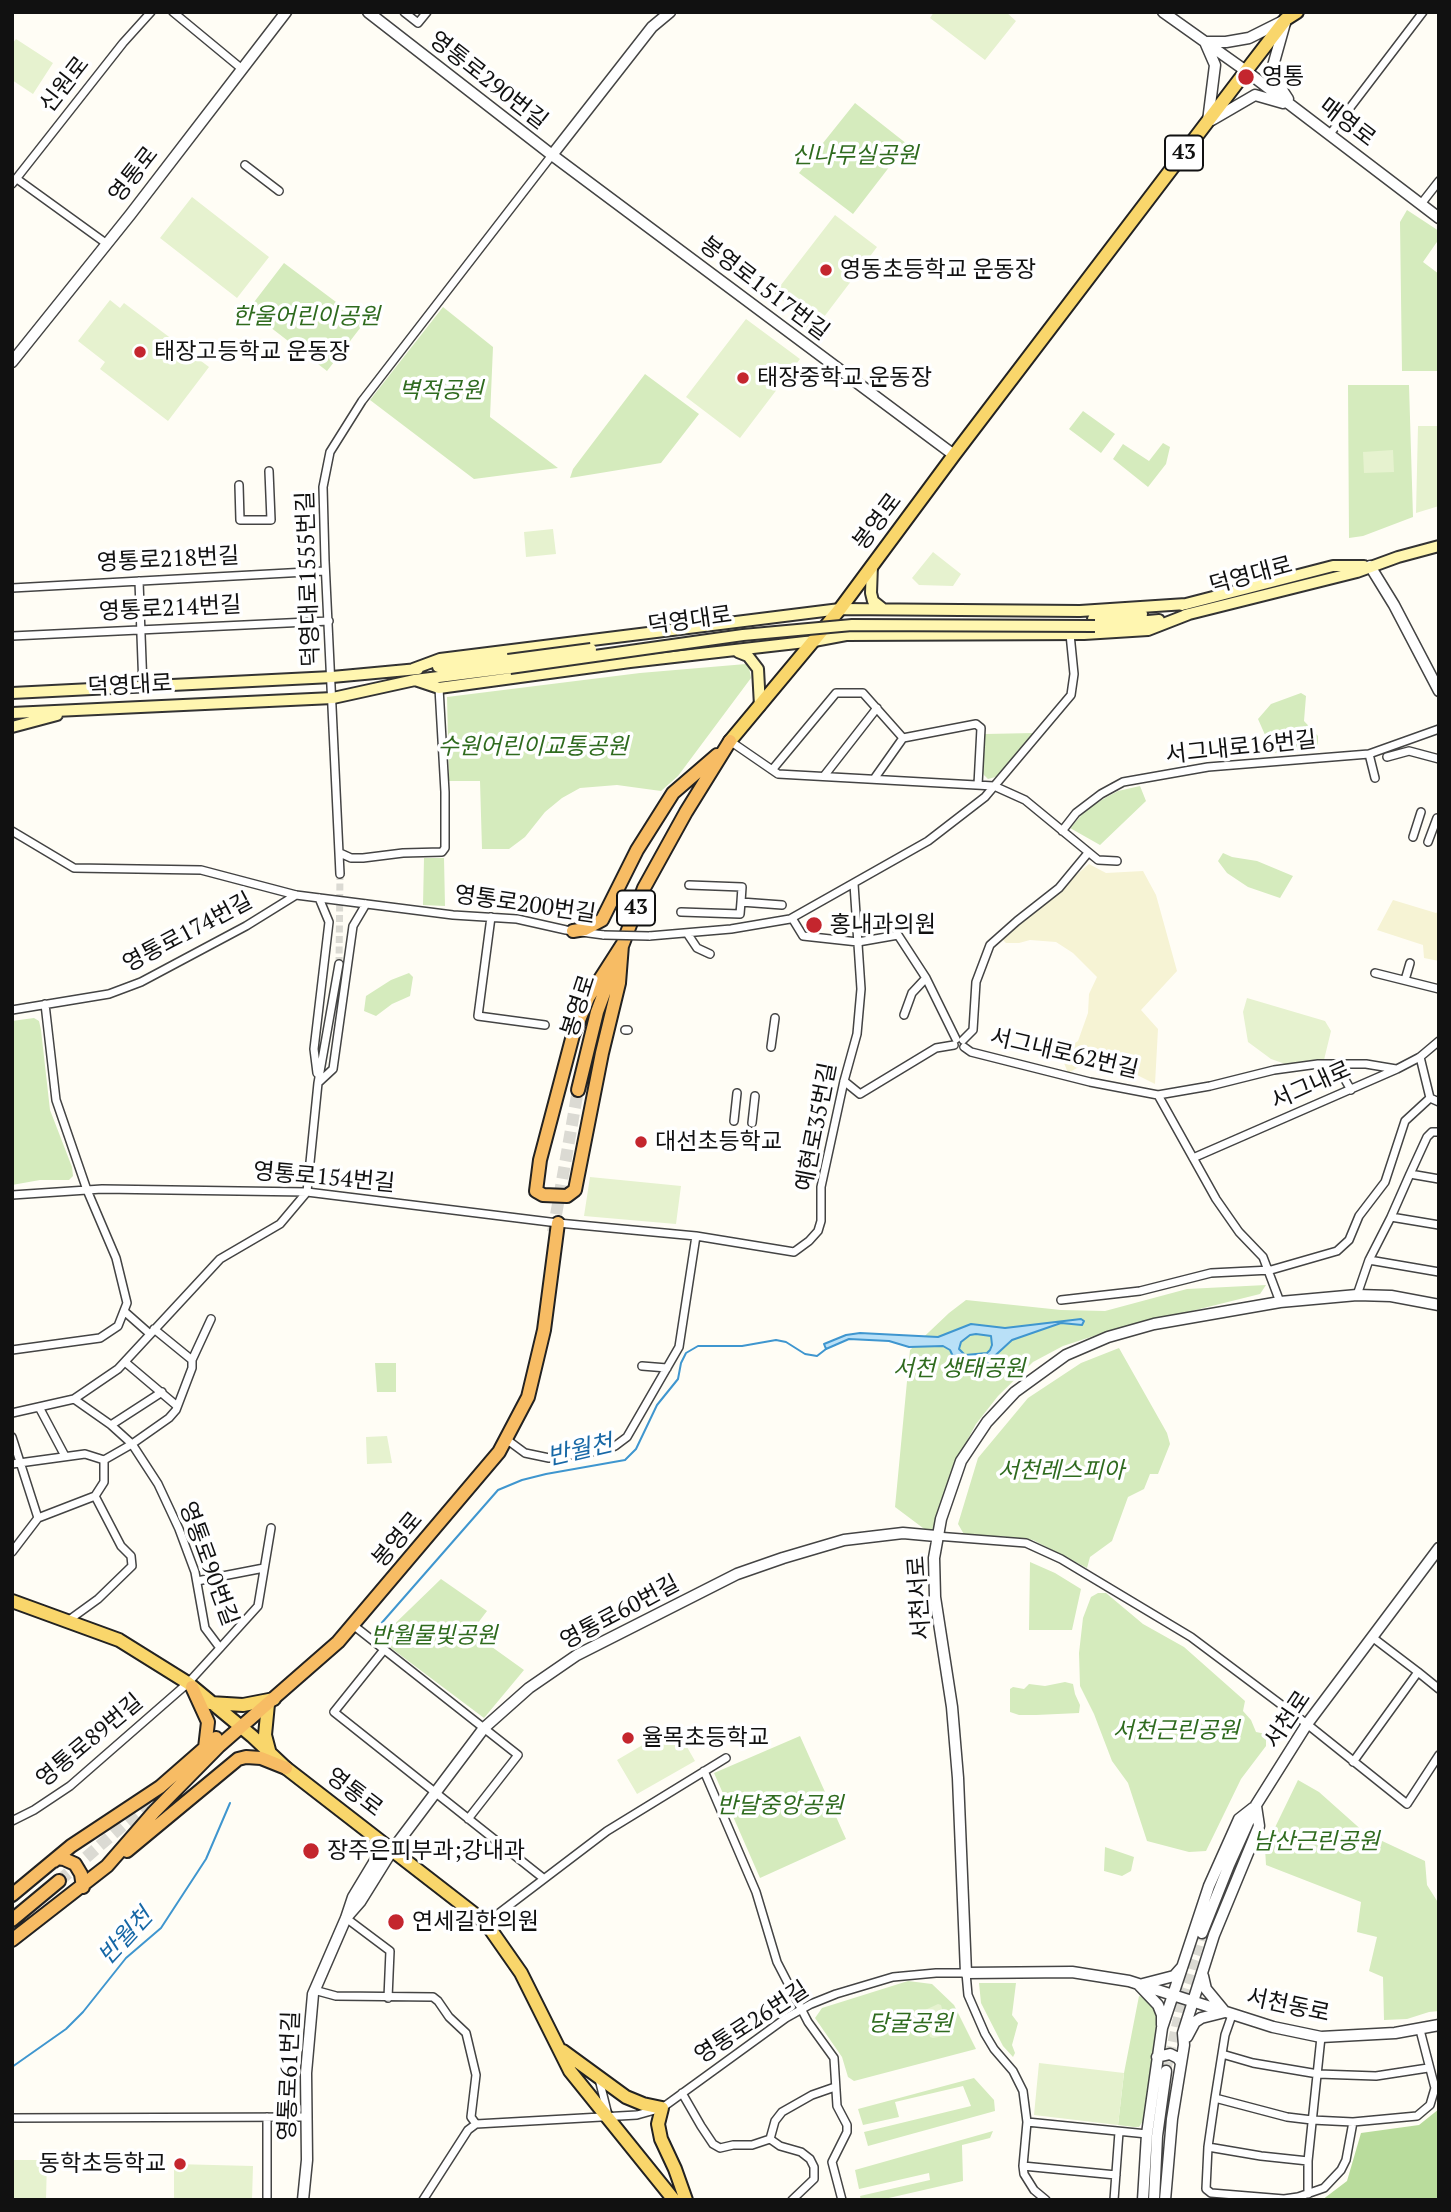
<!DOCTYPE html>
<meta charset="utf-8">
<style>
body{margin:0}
#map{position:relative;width:1451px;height:2212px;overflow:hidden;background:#fffdf5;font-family:"PT Serif",serif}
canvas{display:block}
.frame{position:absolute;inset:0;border:14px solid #111;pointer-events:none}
</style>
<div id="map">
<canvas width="1451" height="2212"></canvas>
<div class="frame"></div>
</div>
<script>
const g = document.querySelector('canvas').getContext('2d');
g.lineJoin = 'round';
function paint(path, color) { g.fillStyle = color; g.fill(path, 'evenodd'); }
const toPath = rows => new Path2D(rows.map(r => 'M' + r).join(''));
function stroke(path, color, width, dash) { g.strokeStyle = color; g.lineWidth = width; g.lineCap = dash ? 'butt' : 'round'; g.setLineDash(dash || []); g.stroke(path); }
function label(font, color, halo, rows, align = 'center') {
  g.font = font + ' "PT Serif","Noto Sans KR",serif'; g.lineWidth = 7; g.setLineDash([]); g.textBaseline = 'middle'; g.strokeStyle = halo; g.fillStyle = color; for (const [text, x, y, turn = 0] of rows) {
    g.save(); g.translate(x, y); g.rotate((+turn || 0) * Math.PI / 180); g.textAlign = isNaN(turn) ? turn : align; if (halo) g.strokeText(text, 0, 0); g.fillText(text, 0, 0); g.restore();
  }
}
paint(toPath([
 [1089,864,1106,873,1143,871,1156,895,1177,971,1141,1010,1158,1029,1155,1084,1103,1058,1088,1062,1068,1073,1060,1053,1078,1041,1088,1013,1089,994,1097,977,1073,953,1056,942,1030,940,1019,943,1006,943,1002,939],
 [1393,900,1436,913,1439,911,1439,961,1424,958,1423,945,1377,930]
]), '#f6f3d4');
paint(toPath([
 [855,103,907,144,853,214,799,173],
 [1407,210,1439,231,1439,239,1423,262,1439,274,1439,371,1402,371,1400,222],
 [284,263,364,323,327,371,248,310],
 [443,307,493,347,490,417,558,468,474,479,370,400],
 [645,374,699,414,661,463,570,478,573,469],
 [1348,385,1409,385,1413,517,1363,536,1349,538],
 [1083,411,1115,434,1101,453,1069,429],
 [1163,443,1170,447,1166,464,1148,487,1113,459,1123,444,1149,461],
 [746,664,749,667,751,678,678,776,661,791,617,785,580,788,562,798,545,812,525,837,509,849,482,849,480,781,449,781,447,697,640,673],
 [1301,693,1306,696,1304,721,1318,736,1318,748,1273,753,1258,719,1271,704],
 [1035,733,999,776,988,779,982,773,979,775,982,766,985,734],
 [1140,786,1146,801,1100,845,1070,828,1086,810,1105,798,1118,791],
 [1223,853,1232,857,1257,861,1293,876,1280,898,1248,887,1227,873,1218,861],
 [424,858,444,858,445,906,423,905],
 [409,973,413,977,410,996,392,1004,376,1016,364,1011,366,996,391,980],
 [34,1018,39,1021,41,1030,50,1110,72,1167,73,1176,69,1180,40,1180,12,1185,12,1021],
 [1266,1285,1260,1294,1103,1333,1063,1346,1033,1362,998,1396,976,1424,955,1463,931,1534,895,1507,910,1350,949,1313,966,1300,1061,1310,1105,1311,1187,1289],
 [1119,1348,1167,1433,1170,1444,1158,1474,1150,1474,1144,1489,1128,1497,1112,1541,1090,1557,1087,1568,1033,1540,1000,1536,965,1536,958,1524,978,1458,1028,1398,1081,1363],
 [375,1363,396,1363,396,1392,377,1392],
 [1030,1562,1055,1573,1081,1589,1072,1630,1029,1630],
 [441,1579,487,1611,471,1632,524,1670,484,1718,379,1639],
 [1098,1593,1106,1593,1143,1624,1184,1647,1245,1701,1243,1711,1251,1720,1256,1732,1266,1734,1266,1746,1241,1779,1206,1851,1189,1852,1147,1841,1128,1783,1112,1761,1094,1714,1080,1686,1079,1653,1083,1618,1091,1597],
 [1065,1682,1073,1684,1075,1694,1080,1705,1079,1713,1036,1715,1019,1715,1010,1712,1010,1689,1013,1687,1024,1689,1029,1684,1045,1686],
 [800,1736,846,1839,760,1878,714,1773],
 [1298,1780,1319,1792,1365,1833,1425,1861,1427,1885,1439,1904,1439,2011,1429,2012,1407,2019,1384,2020,1383,1977,1369,1971,1377,1937,1357,1932,1361,1902,1266,1865,1265,1848],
 [1105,1847,1134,1857,1131,1871,1122,1876,1104,1871],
 [908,1981,932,1984,954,2005,976,2049,854,2081,848,2077,842,2057,815,2018,822,2008],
 [979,1983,1016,1983,1012,2015,1018,2023,1012,2045,1015,2053,1013,2057,1003,2046,981,2003],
 [1139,1996,1150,1999,1156,2007,1159,2019,1143,2121,1139,2127,1134,2127,1118,2125,1124,2073],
 [974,2078,994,2100,995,2111,868,2146,864,2132,971,2106,963,2086,895,2102,899,2117,863,2125,858,2109],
 [993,2131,990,2138,962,2145,963,2181,880,2200,861,2200,860,2196,930,2180,929,2173,859,2189,855,2170]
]), '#d5ebbd');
paint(toPath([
 [1439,2109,1439,2200,1322,2200,1347,2181,1361,2133,1419,2125]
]), '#b9dc9c');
paint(toPath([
 [934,12,1006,12,1016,21,985,60,930,18],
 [16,39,53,63,33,94,12,80,12,44],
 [192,197,269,257,237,298,160,238],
 [835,215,877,247,811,334,794,322,794,309,774,294],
 [110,300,120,308,124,303,209,367,168,421,100,369,105,362,78,341],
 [746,319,800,359,740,438,686,397],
 [1418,426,1439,426,1439,506,1416,513],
 [1393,450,1394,472,1364,473,1363,452],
 [553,529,556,554,526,557,524,532],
 [933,552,961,574,953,586,919,585,912,578],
 [1247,998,1325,1021,1331,1031,1323,1064,1294,1067,1271,1059,1248,1042,1243,1012],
 [590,1177,681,1186,676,1224,584,1216],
 [387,1436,392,1463,367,1464,366,1437],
 [675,1726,695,1761,637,1794,617,1760],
 [938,2004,941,2005,948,2031,948,2035,933,2038,930,2037,923,2011],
 [1039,2063,1124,2073,1118,2125,1034,2115],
 [12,2160,47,2160,46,2200,12,2200],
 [174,2164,253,2166,252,2200,174,2200]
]), '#e6f2cf');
const water = toPath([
 [1081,1319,1084,1321,1082,1325,1061,1323,1012,1340,987,1363,970,1366,957,1365,950,1350,943,1346,909,1347,889,1341,849,1339,826,1349,824,1344,846,1335,860,1333,938,1337,971,1324,1005,1328,1081,1319],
 [976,1334,991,1336,992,1345,990,1350,987,1353,965,1355,959,1349,961,1342,970,1335,976,1334]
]);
paint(water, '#b9e0f7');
stroke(water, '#3f96cf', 2);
stroke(toPath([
 [379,1626,498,1490,522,1480,546,1474,625,1460,636,1449,657,1405,678,1379,681,1363,686,1353,698,1346,742,1346,776,1340,786,1342,805,1354,817,1356,826,1349],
 [12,2067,66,2029,83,2012,126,1958,161,1928,206,1859,230,1803]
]), '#3f96cf', 2);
stroke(toPath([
 [339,964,340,874]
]), '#dbdad3', 7, [7, 3.5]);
stroke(toPath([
 [1166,2071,1183,1996,1202,1933]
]), '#dbdad3', 10, [10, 5]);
stroke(toPath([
 [553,1232,578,1090],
 [59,1881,167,1787]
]), '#dbdad3', 12, [12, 6]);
const minor = toPath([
 [173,12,242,69],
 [404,12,418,23,427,12],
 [1330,134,1423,12],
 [245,165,279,191],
 [17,179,107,244],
 [12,184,123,43,151,12],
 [1421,204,1439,181],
 [239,485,240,520,271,520,269,471],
 [139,581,143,688],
 [12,588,325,571],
 [12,636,329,621],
 [903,738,976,724,981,728,978,785],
 [730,741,778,774,994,786,1025,800,1098,860,1117,861],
 [1369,754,1375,778],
 [1387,757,1409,751,1439,759],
 [772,770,836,693,863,693,903,738],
 [824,776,877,708],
 [874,779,903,738],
 [12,831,74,868,201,870,296,895,453,915,517,919,566,930,604,935],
 [1062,831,1076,813,1101,794,1123,782,1208,767,1369,754,1439,729],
 [1413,837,1421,812],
 [1428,842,1437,818],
 [340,853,351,858,363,858,403,853,442,852,445,848,445,792,439,688],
 [340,874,325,561,323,487,330,452,362,401,552,155],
 [689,885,742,887,741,902],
 [681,912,740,914,741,902,782,905],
 [491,917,478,1016,545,1025],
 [792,918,803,936,858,942,898,935,926,978,956,1039],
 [687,933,697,948,710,954],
 [649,936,731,929,790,919,928,841,985,797,1071,695,1074,674,1070,634],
 [1375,973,1439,989],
 [1405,980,1410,963],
 [12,1010,109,994,141,982,246,926,296,895],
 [904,1015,912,993,926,978],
 [625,1030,628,1030],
 [963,1040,973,1030,976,982,990,945,1017,921,1059,888,1088,853],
 [771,1047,775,1018],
 [964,1047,971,1052,1090,1082,1158,1095,1216,1199,1239,1232,1263,1257,1280,1302],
 [1420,1057,1430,1098,1439,1102],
 [1336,1064,1351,1090],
 [317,1073,314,1049,329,922,319,898],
 [844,1081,860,1094,936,1048,954,1045],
 [319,1082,333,1069,353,926,366,904],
 [1158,1095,1210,1086,1274,1070,1318,1064,1366,1064,1396,1069],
 [734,1121,737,1093],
 [752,1123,755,1096],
 [1193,1158,1397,1069,1420,1057,1439,1041],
 [1410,1174,1427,1137,1432,1132,1439,1132],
 [1439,1179,1410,1174,1391,1217,1439,1225],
 [12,1195,102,1189,307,1192,558,1223,696,1236,794,1252,809,1241,818,1231,821,1221,821,1187,844,1081,857,1034,861,989,854,884],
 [1391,1217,1369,1260,1439,1272],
 [1357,1295,1369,1260],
 [1061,1300,1140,1291,1211,1273,1271,1270,1337,1251,1349,1240,1359,1216,1385,1182,1405,1121,1430,1098],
 [124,1311,150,1334],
 [12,1350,100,1338,118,1326,127,1303,116,1258,87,1190,56,1100,45,1004],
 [192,1360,211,1319],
 [125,1362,177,1406],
 [642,1366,667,1368],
 [74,1399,111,1425,132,1444,158,1484,179,1529,195,1572,205,1628,220,1648],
 [39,1407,65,1456],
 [12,1413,74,1399,118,1369,220,1259,280,1224,307,1192,318,1083,339,964],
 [111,1425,162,1392],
 [12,1437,38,1518],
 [506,1439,525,1453,549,1458,605,1450,615,1446,627,1437,679,1347,696,1236],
 [12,1464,85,1454,104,1460,132,1444,169,1418,176,1410,192,1368,192,1360,154,1329],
 [936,1536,1026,1543,1061,1559,1191,1637,1307,1724,1407,1804,1439,1755],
 [12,1552,38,1518,95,1496],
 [197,1581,264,1568],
 [69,1620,98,1599,132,1566,131,1556,121,1546,95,1496,104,1482,104,1460],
 [353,1625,518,1755,468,1819],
 [1372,1637,1418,1672],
 [383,1651,334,1712,543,1878],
 [1353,1762,1418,1672,1439,1689],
 [704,1771,756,1892,777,1962,808,2022,834,2058,837,2106,847,2125,847,2132,832,2162,842,2200],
 [12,1821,34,1810,70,1786,188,1683,220,1648,258,1606,271,1528],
 [346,1918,390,1951,388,1998],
 [486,1923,607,1831,726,1758],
 [314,1990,336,1996,433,1997,438,2001,449,2017,466,2033,476,2075,471,2117,476,2124],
 [1232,2015,1225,2035,1215,2098,1208,2147,1206,2189,1211,2193,1284,2199,1298,2197,1324,2188,1341,2170,1346,2160,1353,2122],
 [1222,2054,1253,2063,1318,2074,1376,2076,1428,2068],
 [599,2079,607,2111],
 [682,2093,701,2126,713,2144,720,2148,733,2145,752,2145,770,2139,780,2146,801,2152,810,2159,814,2167,814,2179,792,2200],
 [1215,2098,1287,2117,1312,2120,1353,2122,1417,2116,1430,2105,1435,2088,1420,2030],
 [12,2118,307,2117],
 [1027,2122,1147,2134],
 [770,2139,775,2121,782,2112,812,2095,835,2087],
 [1208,2147,1261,2156,1308,2161],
 [1023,2166,1116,2175],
 [1308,2194,1308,2161,1321,2037],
 [267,2200,267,2117],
 [423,2200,468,2130,476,2124,637,2115,662,2108,786,2018,811,2004,836,1994,893,1977,936,1973,966,1973,968,1995,985,2034,994,2049,1013,2071,1023,2091,1027,2122,1023,2166,1024,2174,1034,2190,1046,2200],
 [1114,2200,1119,2132]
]);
const tertiary = toPath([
 [368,12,552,155,954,455],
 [1163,12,1246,71,1439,218],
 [1285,23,1271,73,1288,99],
 [1212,120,1255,95,1283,103],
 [1208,121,1215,65,1205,42,1226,42,1249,38,1283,21],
 [552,155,652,27,670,12],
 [12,362,130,215,286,12],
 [1370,566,1394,605,1439,691],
 [1439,1305,1391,1296,1357,1295,1280,1302,1154,1324,1108,1337,1066,1355,1015,1392,987,1422,961,1461,941,1519,934,1558,935,1597,952,1707,958,1778,966,1973,1072,1972,1129,1981,1273,2027,1321,2037,1395,2033,1439,2025],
 [346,1918,360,1902,393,1849,484,1728,529,1688,577,1655,737,1574,783,1558,844,1540,903,1533,936,1536],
 [1202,1933,1229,1865,1256,1805,1307,1724,1439,1548],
 [1143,1984,1174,1976,1182,1967],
 [1139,1985,1158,2005,1162,2015,1162,2025],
 [1187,2037,1195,2022,1201,2018,1225,2012,1206,1989,1203,1976],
 [1157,2057,1170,2054,1178,2058,1181,2063],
 [303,2200,307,2160,306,2073,313,1994,346,1918,353,1897,385,1844],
 [1143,2200,1147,2134,1162,2028,1209,1886,1239,1819,1253,1808],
 [1154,2200,1157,2136,1166,2071],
 [1165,2200,1172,2119,1184,2045,1183,2033,1214,1935,1259,1826,1256,1806]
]);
const secondary = toPath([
 [872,565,871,593,873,601,883,609],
 [1182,605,1333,566,1364,566],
 [1185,615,1357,572,1398,557,1439,546],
 [1093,619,1142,614],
 [1095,626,1159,620],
 [738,652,748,656,758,669,760,706],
 [438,667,508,660],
 [413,669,440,659,840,609,1080,611,1186,604],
 [415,680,439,688,630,662,814,641,846,635,1084,634,1148,630,1189,614],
 [12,693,332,677,418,669],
 [12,713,333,698,415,680,510,668],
 [12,727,57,715]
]);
const primary = toPath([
 [730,741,840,609,954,455,1246,71,1286,19,1297,12],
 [12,1601,119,1640,188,1683,252,1736,286,1768,486,1923,521,1973,570,2071,674,2200],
 [210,1703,243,1705,274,1699],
 [268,1704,265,1735,270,1754],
 [563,2051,626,2097,643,2104,662,2108,658,2124,661,2139,675,2169,686,2200]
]);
const trunk = toPath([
 [573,931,585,929,602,920,637,850,673,793,717,755],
 [622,945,619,983,602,1053,575,1190,567,1196,543,1195,536,1191,540,1160,573,1035,588,998,622,945],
 [622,946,644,888,686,812,730,741],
 [578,1090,597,1012,613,969],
 [192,1687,208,1722,205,1748],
 [127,1851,238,1759,246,1757,261,1758,286,1768],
 [54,1861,57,1858,64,1859,75,1864,81,1874,83,1887],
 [12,1895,71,1846,160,1787,216,1738],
 [12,1920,59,1881],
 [12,1940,107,1866,154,1812,219,1746,338,1642,499,1452,528,1397,544,1330,558,1223]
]);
stroke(minor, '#444', 10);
stroke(tertiary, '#444', 13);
stroke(secondary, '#333', 14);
stroke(primary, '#222', 16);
stroke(trunk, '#222', 16);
stroke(minor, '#fff', 7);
stroke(tertiary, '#fff', 10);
stroke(secondary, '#fff6b0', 10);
stroke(primary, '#f9d66b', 12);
stroke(trunk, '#f7bc64', 12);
const minorBridge = toPath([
 [604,935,649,936]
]);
const secondaryBridge = toPath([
 [508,660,591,649],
 [510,668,743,635,852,625,1095,626]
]);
stroke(minorBridge, '#444', 10, []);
stroke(secondaryBridge, '#333', 14, []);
stroke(minorBridge, '#fff', 7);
stroke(secondaryBridge, '#fff6b0', 10);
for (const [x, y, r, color] of [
 [1246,77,9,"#c4262e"],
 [826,270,7,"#c4262e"],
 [140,352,7,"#c4262e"],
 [743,378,7,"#c4262e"],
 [814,925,9,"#c4262e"],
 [641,1142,7,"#c4262e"],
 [628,1738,7,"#c4262e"],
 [311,1851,9,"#c4262e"],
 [396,1922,9,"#c4262e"],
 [180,2164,7,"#c4262e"]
]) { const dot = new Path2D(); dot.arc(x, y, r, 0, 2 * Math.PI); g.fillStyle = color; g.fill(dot); stroke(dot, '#fff', 2.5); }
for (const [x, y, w] of [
 [1184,153,38],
 [636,908,38]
]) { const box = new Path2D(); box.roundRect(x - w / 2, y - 17.5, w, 35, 5); g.fillStyle = '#fff'; g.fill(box); stroke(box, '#111', 2); }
label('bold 21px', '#111', null, [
 ["43",1184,153],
 ["43",636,908]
]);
label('23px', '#111', '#fff', [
 ["영통",1262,77],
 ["영동초등학교 운동장",840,270],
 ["태장고등학교 운동장",154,352],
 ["태장중학교 운동장",757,378],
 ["홍내과의원",830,925],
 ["대선초등학교",655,1142],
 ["율목초등학교",642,1738],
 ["장주은피부과;강내과",327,1851],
 ["연세길한의원",412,1922],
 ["동학초등학교",166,2164,"right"]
], 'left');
label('23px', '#111', '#fff', [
 ["영통로290번길",488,81,38],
 ["신원로",65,85,-52],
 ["매영로",1347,123,37],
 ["영통로",134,175,-52],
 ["봉영로1517번길",764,289,37],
 ["봉영로",878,522,-53],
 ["영통로218번길",168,560,-3],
 ["덕영대로",1251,576,-15],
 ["덕영대로1555번길",309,579,-92],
 ["영통로214번길",170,609,-3],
 ["덕영대로",690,621,-8],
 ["덕영대로",130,686,-3],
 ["서그내로16번길",1241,748,-6],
 ["영통로200번길",525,905,8],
 ["영통로174번길",188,933,-28],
 ["봉영로",579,1006,-72],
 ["서그내로62번길",1064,1054,13],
 ["서그내로",1311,1086,-24],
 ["예현로35번길",817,1127,-79],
 ["영통로154번길",324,1178,5],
 ["봉영로",398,1540,-50],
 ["영통로90번길",208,1564,70],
 ["서천서로",920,1598,-94],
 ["영통로60번길",620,1613,-28],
 ["서천로",1288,1720,-56],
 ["영통로89번길",90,1741,-40],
 ["영통로",354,1793,37],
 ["서천동로",1288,2006,12],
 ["영통로26번길",752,2023,-33],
 ["영통로61번길",290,2076,-88]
]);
label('italic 23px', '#2f6b1f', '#fff', [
 ["신나무실공원",855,156],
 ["한울어린이공원",306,317],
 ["벽적공원",441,391],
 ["수원어린이교통공원",533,747],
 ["서천 생태공원",959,1369],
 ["서천레스피아",1061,1471],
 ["반월물빛공원",434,1636],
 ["서천근린공원",1176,1731],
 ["반달중앙공원",780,1806],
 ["남산근린공원",1316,1842],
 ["당굴공원",910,2024]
]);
label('italic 24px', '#1768a6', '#fff', [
 ["반월천",580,1451,-13],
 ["반월천",126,1937,-47]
]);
</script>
